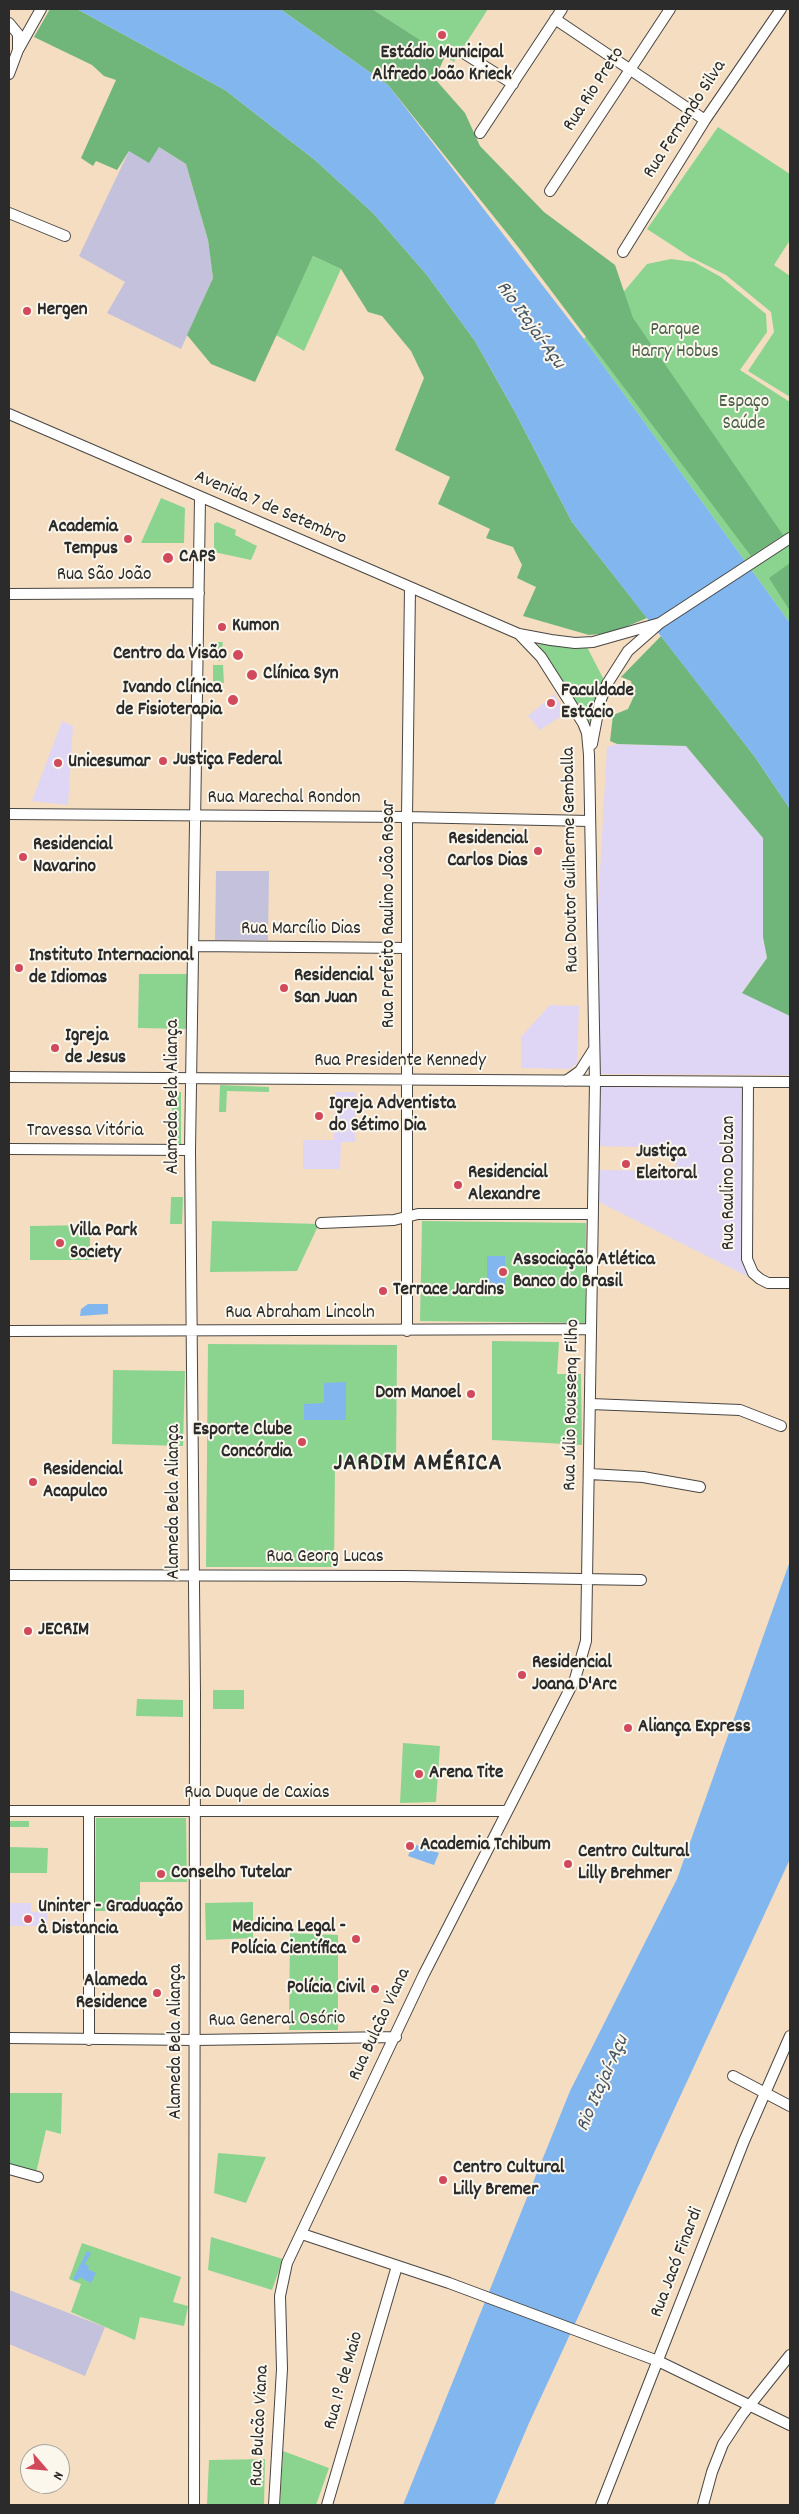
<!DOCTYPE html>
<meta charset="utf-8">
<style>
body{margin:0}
#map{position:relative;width:799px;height:2514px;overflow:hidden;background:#f5ddc2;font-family:Dekko,sans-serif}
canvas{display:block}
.frame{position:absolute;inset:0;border:10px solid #2b2b2b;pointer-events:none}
.north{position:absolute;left:20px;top:2444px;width:50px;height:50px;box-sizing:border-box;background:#fbf7ec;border:1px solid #a8a59f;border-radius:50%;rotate:117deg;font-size:14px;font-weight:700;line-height:20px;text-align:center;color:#2b2b2b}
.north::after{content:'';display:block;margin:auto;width:18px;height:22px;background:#d1495b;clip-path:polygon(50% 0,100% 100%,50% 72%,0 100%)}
</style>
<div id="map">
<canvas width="799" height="2514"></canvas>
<div class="frame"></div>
<div class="north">N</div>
</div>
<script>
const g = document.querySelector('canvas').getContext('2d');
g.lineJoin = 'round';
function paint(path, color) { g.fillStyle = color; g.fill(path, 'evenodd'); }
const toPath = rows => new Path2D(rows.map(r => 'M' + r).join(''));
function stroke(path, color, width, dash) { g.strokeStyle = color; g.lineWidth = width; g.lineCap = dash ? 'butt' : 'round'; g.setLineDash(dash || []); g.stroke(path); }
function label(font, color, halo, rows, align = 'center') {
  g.font = font + ' Dekko,sans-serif'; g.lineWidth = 4; g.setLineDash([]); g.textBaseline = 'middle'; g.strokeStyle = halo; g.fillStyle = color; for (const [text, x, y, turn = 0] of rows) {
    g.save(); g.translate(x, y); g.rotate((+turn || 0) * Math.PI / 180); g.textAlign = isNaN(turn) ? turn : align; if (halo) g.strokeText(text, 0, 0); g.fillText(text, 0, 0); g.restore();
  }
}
paint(toPath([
 [554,694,566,713,540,730,528,716],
 [62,721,73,726,68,805,32,801],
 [617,744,686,746,763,838,763,937,767,958,742,992,790,1016,790,1075,598,1074,597,925,607,747],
 [550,1005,579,1006,577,1063,570,1069,521,1068,521,1037],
 [598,1087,742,1088,742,1246,751,1278,597,1201,597,1170,676,1171,677,1148,597,1146],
 [335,1092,356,1092,355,1142,341,1142,340,1169,303,1169,303,1140,334,1140],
 [9,1903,31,1903,31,1912,47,1912,47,1926,9,1926]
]), '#dfd5f5');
paint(toPath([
 [159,147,186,164,208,240,213,278,181,349,107,313,125,282,79,256,129,151],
 [216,871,269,871,268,940,215,940],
 [9,2290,105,2327,85,2376,9,2344]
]), '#c3c1db');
paint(toPath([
 [372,9,488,9,454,62],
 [718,127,790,174,790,240,774,265,790,276,790,397,748,371,774,332,771,312,726,275,690,257,647,229],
 [313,256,341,269,304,351,276,335],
 [671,259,694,262,721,277,766,314,767,332,740,370,790,402,790,623,584,339,647,264],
 [161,498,185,508,184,543,141,543],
 [217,522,236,530,235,535,257,546,251,560,214,552,214,524],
 [212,642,223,642,220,661,213,659],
 [538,644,587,647,604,680,591,737,586,720],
 [213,665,223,665,224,683,213,681],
 [139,974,191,974,190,1029,138,1028],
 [220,1085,269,1087,269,1092,227,1091,226,1112,219,1112],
 [172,1092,181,1092,181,1145,172,1145],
 [171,1197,183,1197,182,1224,170,1224],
 [212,1221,319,1224,297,1271,210,1272],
 [422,1221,586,1223,585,1323,420,1321],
 [90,1225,90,1260,30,1260,30,1226],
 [492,1341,559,1342,557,1374,581,1374,582,1445,492,1440],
 [208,1344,397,1345,396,1467,335,1467,334,1567,206,1567],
 [113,1370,185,1371,183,1446,112,1444],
 [213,1690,244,1690,244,1709,213,1709],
 [137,1699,183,1700,183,1717,136,1716],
 [403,1743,440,1746,436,1802,400,1803],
 [96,1818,186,1818,187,1882,140,1882,140,1911,95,1911],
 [9,1821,29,1821,29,1827,9,1827,9,1847,48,1848,47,1873,9,1873],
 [253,1902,253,1938,206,1940,205,1903],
 [290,1933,338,1935,338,2030,289,2030],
 [9,2093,62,2093,61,2134,46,2130,36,2173,9,2165],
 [218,2153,266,2157,246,2203,214,2193],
 [211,2237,283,2259,272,2290,208,2270],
 [82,2243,181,2277,173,2302,188,2306,184,2326,140,2317,135,2340,71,2312,81,2284,69,2279],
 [283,2451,329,2468,316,2505,280,2505],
 [265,2459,264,2505,207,2505,209,2460]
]), '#8bd490');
paint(toPath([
 [50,9,77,9,225,90,315,160,373,213,427,275,475,341,515,412,572,522,647,618,611,633,589,635,523,616,536,587,517,578,522,565,513,547,486,538,490,529,438,504,450,477,395,450,424,378,411,351,382,316,368,312,341,269,313,256,255,382,211,364,187,335,213,278,208,240,186,164,159,147,149,163,129,151,117,170,96,161,93,166,81,158,116,80,104,76,92,65,34,37],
 [280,9,372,9,445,56,435,79,465,113,480,146,544,212,615,265,633,318,783,535,751,556,519,248,388,85],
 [790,563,790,611,769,578],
 [661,636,755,757,790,809,790,1016,742,993,767,958,763,937,763,838,686,746,617,744,610,741,613,715,628,709,634,696,631,681,621,677]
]), '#70b67a');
paint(toPath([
 [77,9,280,9,388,85,584,339,790,623,790,809,755,757,572,522,515,412,475,341,427,275,373,213,315,160,225,90],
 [487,1256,505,1256,505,1287,487,1287],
 [88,1304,108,1304,108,1314,80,1316,81,1309],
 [346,1382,346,1420,304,1420,304,1404,324,1403,324,1383],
 [790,1561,790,1859,529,2423,494,2505,403,2505,570,2091,677,1879],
 [413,1844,439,1853,434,1865,408,1856],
 [87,2251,91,2253,85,2264,89,2266,88,2269,96,2273,91,2283,80,2277,77,2281,73,2279]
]), '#81b6ef');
const minor = toPath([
 [555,19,705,120],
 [9,23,18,34,18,49],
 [465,54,513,84],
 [9,74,18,50,41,9],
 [480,133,562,9],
 [550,191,670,9],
 [9,213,65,236],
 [623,252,705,120,781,9],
 [9,414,519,634,551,640,575,643,593,642,660,623],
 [9,594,199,593],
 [592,744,600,702,607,684,628,651,660,623,790,538],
 [9,814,407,817,589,821],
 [194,946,407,948],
 [9,1077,790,1082],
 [566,1081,580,1071,594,1049],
 [748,1082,747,1259,753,1273,760,1279,768,1283,790,1283],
 [9,1149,190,1150],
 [321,1223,394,1220,418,1214,593,1214],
 [9,1331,591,1329],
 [407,1331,407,817,410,587],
 [591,1404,740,1410,781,1426],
 [590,1474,643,1477,700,1487],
 [9,1575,404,1576,641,1580],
 [9,1811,506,1811],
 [9,2038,195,2040,396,2037],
 [89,2040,89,1811],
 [733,2076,790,2106],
 [9,2169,38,2177],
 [302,2234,449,2283,658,2361,790,2425],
 [194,2505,195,1694,190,1150,200,498],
 [274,2505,282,2369,280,2296,287,2263,424,1974,575,1679,586,1641,595,1082,589,755,587,733,583,723,541,657,519,634],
 [327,2505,397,2266],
 [601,2505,744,2141,790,2036],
 [703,2505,712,2472,723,2444,742,2415,790,2355]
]);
stroke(minor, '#494642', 12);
stroke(minor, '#fff', 10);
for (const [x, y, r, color] of [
 [442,35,5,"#d1495b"],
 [27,311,5,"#d1495b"],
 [128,539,5,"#d1495b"],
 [168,558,6,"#d1495b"],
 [222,627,5,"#d1495b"],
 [238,655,6,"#d1495b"],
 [252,675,6,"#d1495b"],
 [233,700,6,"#d1495b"],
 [551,703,5,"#d1495b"],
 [163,761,5,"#d1495b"],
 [58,763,5,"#d1495b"],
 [538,851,5,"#d1495b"],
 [23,857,5,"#d1495b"],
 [19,968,5,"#d1495b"],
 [284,988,5,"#d1495b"],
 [55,1048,5,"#d1495b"],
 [319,1116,5,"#d1495b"],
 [626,1164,5,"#d1495b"],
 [458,1185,5,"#d1495b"],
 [60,1243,5,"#d1495b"],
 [503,1272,5,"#d1495b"],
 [383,1291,5,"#d1495b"],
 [471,1394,5,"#d1495b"],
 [302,1442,5,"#d1495b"],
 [33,1482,5,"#d1495b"],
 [28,1631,5,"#d1495b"],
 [522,1675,5,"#d1495b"],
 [628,1728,5,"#d1495b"],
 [419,1774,5,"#d1495b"],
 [410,1846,5,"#d1495b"],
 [568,1864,5,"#d1495b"],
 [161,1874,5,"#d1495b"],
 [28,1919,5,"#d1495b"],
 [356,1939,5,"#d1495b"],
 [375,1989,5,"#d1495b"],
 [157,1993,5,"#d1495b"],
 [443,2180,5,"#d1495b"]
]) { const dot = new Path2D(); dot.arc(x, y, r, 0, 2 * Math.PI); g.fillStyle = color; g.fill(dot); stroke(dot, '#fbf7ec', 2); }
label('bold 19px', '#2b2b2b', '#fbf7ec', [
 ["Estádio Municipal",442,54,"center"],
 ["Alfredo João Krieck",442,76,"center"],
 ["Hergen",37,311],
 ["Academia",118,528,"right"],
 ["Tempus",118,550,"right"],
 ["CAPS",179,558],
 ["Kumon",232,627],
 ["Centro da Visão",227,655,"right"],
 ["Clínica Syn",263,675],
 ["Ivando Clínica",222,689,"right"],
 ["de Fisioterapia",222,711,"right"],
 ["Faculdade",561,692],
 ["Estácio",561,714],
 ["Justiça Federal",173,761],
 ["Unicesumar",68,763],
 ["Residencial",528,840,"right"],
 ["Carlos Dias",528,862,"right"],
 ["Residencial",33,846],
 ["Navarino",33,868],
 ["Instituto Internacional",29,957],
 ["de Idiomas",29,979],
 ["Residencial",294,977],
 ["San Juan",294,999],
 ["Igreja",65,1037],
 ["de Jesus",65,1059],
 ["Igreja Adventista",329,1105],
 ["do Sétimo Dia",329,1127],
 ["Justiça",636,1153],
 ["Eleitoral",636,1175],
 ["Residencial",468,1174],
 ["Alexandre",468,1196],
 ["Villa Park",70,1232],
 ["Society",70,1254],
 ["Associação Atlética",513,1261],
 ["Banco do Brasil",513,1283],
 ["Terrace Jardins",393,1291],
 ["Dom Manoel",461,1394,"right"],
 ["Esporte Clube",292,1431,"right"],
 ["Concórdia",292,1453,"right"],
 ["Residencial",43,1471],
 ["Acapulco",43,1493],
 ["JECRIM",38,1631],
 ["Residencial",532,1664],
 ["Joana D'Arc",532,1686],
 ["Aliança Express",638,1728],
 ["Arena Tite",429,1774],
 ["Academia Tchibum",420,1846],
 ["Centro Cultural",578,1853],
 ["Lilly Brehmer",578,1875],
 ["Conselho Tutelar",171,1874],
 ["Uninter - Graduação",38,1908],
 ["à Distancia",38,1930],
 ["Medicina Legal -",346,1928,"right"],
 ["Polícia Científica",346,1950,"right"],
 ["Alameda",147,1982,"right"],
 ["Residence",147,2004,"right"],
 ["Polícia Civil",365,1989,"right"],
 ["Centro Cultural",453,2169],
 ["Lilly Bremer",453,2191]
], 'left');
label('19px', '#2b2b2b', '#fbf7ec', [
 ["Rua Rio Preto",595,90,-57],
 ["Rua Fernando Silva",686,120,-57],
 ["Avenida 7 de Setembro",270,509,23],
 ["Rua São João",104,576],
 ["Rua Marechal Rondon",284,799],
 ["Rua Doutor Guilherme Gemballa",572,860,-91],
 ["Rua Prefeito Raulino João Rosar",390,914,-90],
 ["Rua Marcílio Dias",301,930],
 ["Rua Presidente Kennedy",400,1062],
 ["Alameda Bela Aliança",174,1097,-90],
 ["Travessa Vitória",85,1132],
 ["Rua Raulino Dolzan",730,1183,-90],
 ["Rua Abraham Lincoln",300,1314],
 ["Rua Júlio Roussenq Filho",573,1405,-89],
 ["Alameda Bela Aliança",175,1502,-90],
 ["Rua Georg Lucas",325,1558],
 ["Rua Duque de Caxias",257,1794],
 ["Rua General Osório",277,2021,-1],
 ["Rua Bulcão Viana",381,2025,-65],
 ["Alameda Bela Aliança",177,2042,-90],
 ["Rua Jacó Finardi",678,2263,-69],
 ["Rua 1º de Maio",345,2381,-74],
 ["Rua Bulcão Viana",261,2426,-87]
]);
label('19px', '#485e49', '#fbf7ec', [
 ["Parque",675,331],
 ["Harry Hobus",675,353],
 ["Espaço",744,403],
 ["Saúde",744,425]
]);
label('italic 20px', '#455566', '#fbf7ec', [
 ["Rio Itajaí-Açu",529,326,54],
 ["Rio Itajaí-Açu",604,2084,-66]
]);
g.letterSpacing = '1px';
label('bold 24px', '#2b2b2b', '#fbf7ec', [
 ["JARDIM AMÉRICA",418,1466]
]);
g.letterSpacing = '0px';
</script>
